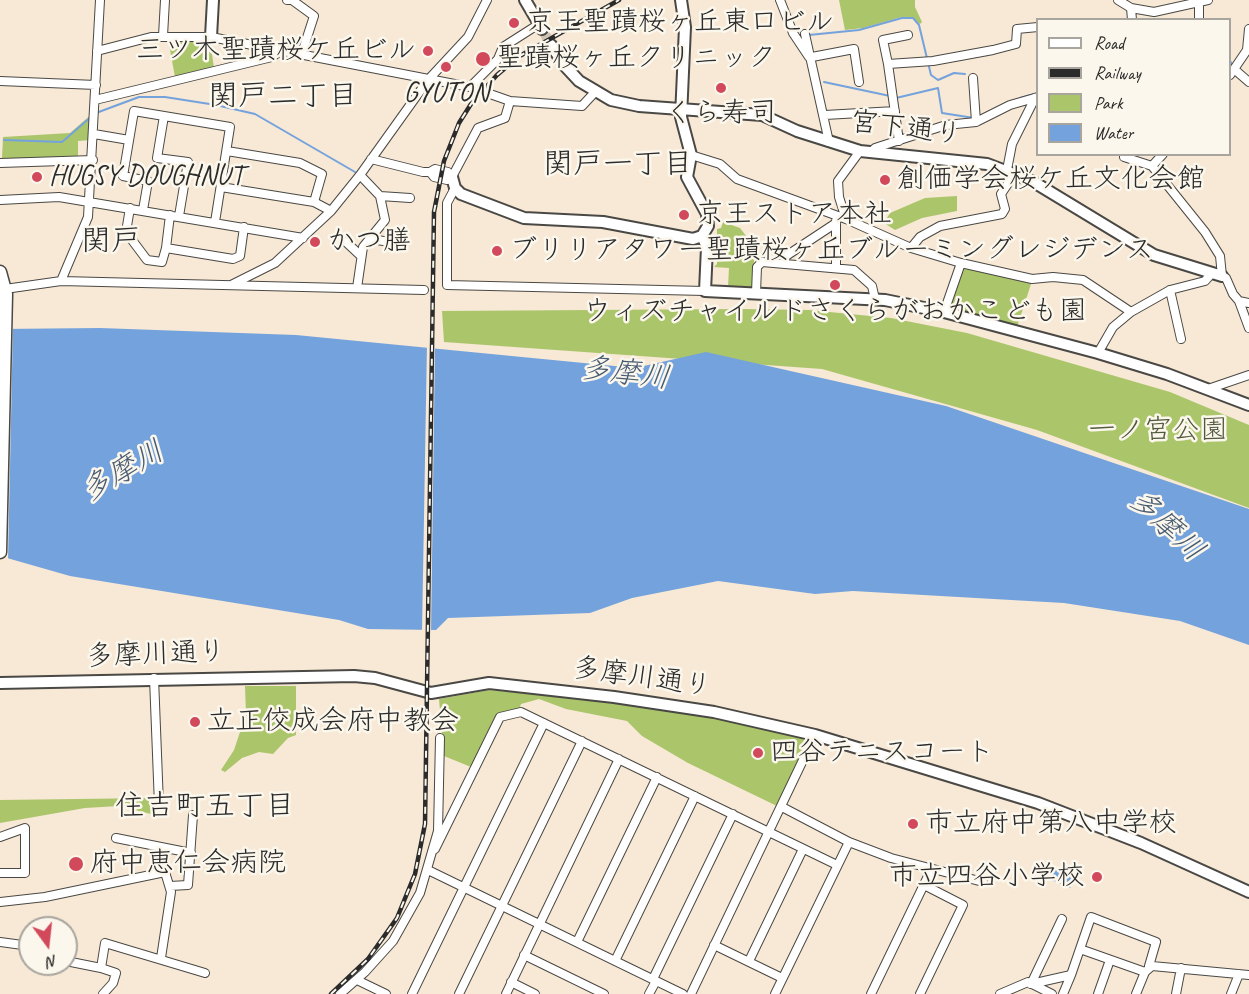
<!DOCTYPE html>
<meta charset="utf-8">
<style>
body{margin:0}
#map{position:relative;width:1249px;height:994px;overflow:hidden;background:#f7e9d5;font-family:Caveat,sans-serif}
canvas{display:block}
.legend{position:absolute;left:1036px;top:18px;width:195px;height:138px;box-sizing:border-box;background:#fbf7ec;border:2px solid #a8a59f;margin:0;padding:8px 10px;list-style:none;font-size:18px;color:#2b2b2b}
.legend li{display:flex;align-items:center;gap:12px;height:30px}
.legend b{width:30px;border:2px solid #a8a59f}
.north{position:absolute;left:18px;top:916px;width:60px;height:60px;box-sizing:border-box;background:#fbf7ec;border:2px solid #a8a59f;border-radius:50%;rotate:165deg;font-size:16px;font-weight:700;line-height:24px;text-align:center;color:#2b2b2b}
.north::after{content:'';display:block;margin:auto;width:21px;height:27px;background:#d1495b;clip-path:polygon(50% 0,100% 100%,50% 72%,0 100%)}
</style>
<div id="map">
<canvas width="1249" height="994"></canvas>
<ul class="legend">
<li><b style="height:8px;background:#fff"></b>Road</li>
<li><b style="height:8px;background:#2b2b2b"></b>Railway</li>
<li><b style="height:16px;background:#abc56b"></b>Park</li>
<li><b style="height:16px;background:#74a2dd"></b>Water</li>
</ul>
<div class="north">N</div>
</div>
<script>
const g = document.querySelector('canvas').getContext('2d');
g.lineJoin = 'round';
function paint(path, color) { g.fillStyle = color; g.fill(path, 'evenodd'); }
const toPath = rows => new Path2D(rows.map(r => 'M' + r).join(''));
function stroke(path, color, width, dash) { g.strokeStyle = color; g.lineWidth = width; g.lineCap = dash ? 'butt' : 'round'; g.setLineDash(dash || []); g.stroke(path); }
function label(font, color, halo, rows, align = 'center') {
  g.font = font + ' Caveat,"Klee One",sans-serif'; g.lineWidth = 5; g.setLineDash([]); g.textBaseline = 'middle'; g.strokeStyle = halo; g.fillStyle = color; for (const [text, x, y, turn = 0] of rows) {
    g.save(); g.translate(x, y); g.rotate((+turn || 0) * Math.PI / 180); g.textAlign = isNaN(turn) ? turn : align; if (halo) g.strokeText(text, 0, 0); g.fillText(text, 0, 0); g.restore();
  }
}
paint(toPath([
 [839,0,915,0,915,7,922,22,920,24,910,17,902,17,863,28,845,30],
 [168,39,210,41,214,68,175,77],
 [93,113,91,140,78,141,78,158,2,158,3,137,70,133],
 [957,196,957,211,922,218,895,230,884,223,890,213,925,198],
 [723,222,740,228,756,249,756,254,751,256,754,260,753,288,728,287,729,268,714,267,717,264,717,229,721,228],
 [961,263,1032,281,1016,330,948,311],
 [742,309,809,310,891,318,967,333,1170,392,1249,425,1249,508,1037,430,822,369,444,342,442,311],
 [245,686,296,686,296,735,288,738,273,754,259,752,242,758,225,772,221,770,234,750,246,714],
 [489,690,626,703,713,717,809,740,777,806,688,763,642,736,627,721,566,709,539,699,521,704,519,710,499,715,495,719,471,767,444,756,439,699],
 [155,798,155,815,119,806,85,808,0,823,0,800]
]), '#abc56b');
paint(toPath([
 [100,328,296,335,635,368,706,352,946,406,1249,509,1249,645,1180,621,1064,603,853,591,815,594,718,581,632,598,590,613,448,618,436,630,368,629,339,620,70,576,0,556,0,329],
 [1052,868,1075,878,1070,888,1047,878]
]), '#74a2dd');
paint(toPath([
 [0,326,13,326,8,561,0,559],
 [427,344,435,344,431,633,422,632]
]), '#f7e9d5');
stroke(toPath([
 [799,36,859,30,902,18,913,18,919,25,931,75,938,80,954,73,965,74],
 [1230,61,1232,64],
 [824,82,890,96],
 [896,98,938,88,942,113,974,118],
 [1020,98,1038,93],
 [96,113,139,97,165,97,216,105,255,114,355,172],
 [4,140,62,142,92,116]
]), '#74a2dd', 2);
stroke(toPath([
 [542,29,551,45]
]), '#cec3b3', 10, [10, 5]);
const street = toPath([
 [287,0,292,0,314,16,302,53],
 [780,0,793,33,809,57],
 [1118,0,1131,8,1154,12,1208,0],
 [1199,2,1199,20],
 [1131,8,1132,20],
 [805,34,829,142],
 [163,36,165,0],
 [97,51,151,37,211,37,470,87,510,101,582,106,595,92],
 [812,57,854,49,859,82],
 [888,64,883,40,908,35],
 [1234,69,1249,82],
 [1230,75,1247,50,1249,29],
 [973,78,976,122],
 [0,81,96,85],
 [470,87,498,59,503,47,539,24],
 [95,100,272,57,282,50],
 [825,115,895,111],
 [164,116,157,158,188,162,179,216],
 [94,134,129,140],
 [899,141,888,64,933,61,993,50,1016,44,1017,29,1038,27],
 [227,151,300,163,322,174,314,202],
 [871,152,875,148,946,125,976,122,1010,105,1038,97],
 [691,155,720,164,737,179,846,219,911,248,961,263,1032,279,1053,277,1083,280,1131,312],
 [1124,157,1152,166],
 [371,159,423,172,430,172,435,169,448,172,452,177],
 [0,163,93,160],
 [1152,166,1205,232,1220,256,1222,276,1226,278,1233,294,1239,301,1249,303],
 [1152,166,1163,154],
 [1007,170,1012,144,1035,98],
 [430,172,434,177,447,180,452,177,478,128,505,118,510,101],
 [221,187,314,202,331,211],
 [455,188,447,203,447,285,705,291],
 [380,196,410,198],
 [0,200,59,197,303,238],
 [130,208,126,232,147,260,162,262,166,248],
 [143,210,148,181,123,176,134,111,230,127,215,222],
 [170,215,166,248,233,259,240,256,244,227],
 [846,219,839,197,838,181,860,151],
 [369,239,391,242],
 [346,242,361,256],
 [911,248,920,237,940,226,1002,214,1005,209,1001,194,1015,173],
 [784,264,786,256,836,223],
 [836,268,836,221],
 [61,281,424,290],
 [231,285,275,263,331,211,360,175,428,80,468,37,487,0],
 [357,288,363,247,385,220,380,196,360,175],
 [5,289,61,281,88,217,100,0],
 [1170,290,1181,339],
 [756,293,757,267,762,262,854,270,872,286,875,299],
 [1239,301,1249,328],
 [944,312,961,263],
 [1098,353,1113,327,1131,312,1170,290,1205,281,1212,273],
 [1208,389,1249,375],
 [154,678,159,805],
 [782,807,849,842,891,858,983,882],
 [0,837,25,828,25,873,0,873],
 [116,838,191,853],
 [435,849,500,717,521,712,837,865],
 [428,870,683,994],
 [170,886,188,885,193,815],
 [0,902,45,897,165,872,171,892,161,958],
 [0,942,30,946],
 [577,942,657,777],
 [714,945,782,978],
 [1080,949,1145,972],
 [524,955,604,994],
 [66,961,101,968],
 [615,961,695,796],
 [749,961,803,849],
 [653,979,733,814],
 [357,980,386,994],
 [511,982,535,994],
 [1031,984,1071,975,1091,917,1156,942,1149,966],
 [1031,984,1062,919],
 [103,994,113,983,116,973,101,968,105,943,205,973],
 [340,994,365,972,393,941,420,893,438,831,440,738],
 [412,994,544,723],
 [459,994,582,741],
 [506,994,619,759],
 [649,994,656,981],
 [691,994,815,735],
 [775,994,849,842],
 [871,994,931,870],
 [920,994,963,905,924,885],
 [1000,994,1028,982,1052,994],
 [1063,994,1071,975],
 [1098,994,1110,960],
 [1136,994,1145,972,1152,966,1249,975],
 [1176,994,1181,968],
 [1231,994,1239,974]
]);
const secondary = toPath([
 [525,0,542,29],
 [211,37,213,0],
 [551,45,565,66,579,81,611,100,639,106,762,115,797,131,860,151,987,164,1032,181,1154,255,1222,276],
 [452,177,455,188,461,194,524,218,603,222,693,239,702,236,708,226,707,214,687,177,691,155,681,117,685,27,681,0],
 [702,236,707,247,705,291,885,300,944,312,1098,353,1167,374,1249,405],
 [0,683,354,676,375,678,431,693,489,683,614,697,714,712,815,735,1038,803,1141,843,1249,892]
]);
const primary = toPath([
 [0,272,6,294,0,552]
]);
stroke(street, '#4a4844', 10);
stroke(secondary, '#4a4844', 14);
stroke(primary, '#4a4844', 15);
stroke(street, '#fff', 8);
stroke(secondary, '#fff', 10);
stroke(primary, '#fff', 12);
const rail = toPath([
 [331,994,368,959,397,918,415,874,425,824,434,212,444,161,459,123,471,104,497,75,518,57,619,0]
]);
stroke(rail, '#2b2b2b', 4.5);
stroke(rail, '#fbf7ec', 2, [7]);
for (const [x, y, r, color] of [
 [514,23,6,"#d1495b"],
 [428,51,6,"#d1495b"],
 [483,59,8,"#d1495b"],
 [446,67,6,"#d1495b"],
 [721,88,6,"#d1495b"],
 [37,177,6,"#d1495b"],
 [885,180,6,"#d1495b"],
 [684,215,6,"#d1495b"],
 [315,242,6,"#d1495b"],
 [497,251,6,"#d1495b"],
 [835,285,6,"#d1495b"],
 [195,722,6,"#d1495b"],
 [758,753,6,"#d1495b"],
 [913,824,6,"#d1495b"],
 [76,864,8,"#d1495b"],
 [1097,877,6,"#d1495b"]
]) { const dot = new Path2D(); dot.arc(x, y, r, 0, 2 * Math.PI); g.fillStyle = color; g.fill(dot); stroke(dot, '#fbf7ec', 2); }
label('28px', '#2b2b2b', '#fbf7ec', [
 ["京王聖蹟桜ヶ丘東口ビル",526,23],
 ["三ツ木聖蹟桜ケ丘ビル",416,51,"right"],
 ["聖蹟桜ヶ丘クリニック",496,59],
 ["GYUTON",446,94,"center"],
 ["くら寿司",721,114,"center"],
 ["HUGSY DOUGHNUT",49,177],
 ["創価学会桜ケ丘文化会館",897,180],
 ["京王ストア本社",696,215],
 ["かつ膳",327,242],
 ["ブリリアタワー聖蹟桜ヶ丘ブルーミングレジデンス",509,251],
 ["ウィズチャイルドさくらがおかこども園",835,312,"center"],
 ["立正佼成会府中教会",207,722],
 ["四谷テニスコート",770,753],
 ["市立府中第八中学校",925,824],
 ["府中恵仁会病院",90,864],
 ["市立四谷小学校",1085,877,"right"]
], 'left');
label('28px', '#2b2b2b', '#fbf7ec', [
 ["宮下通り",906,129,7],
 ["多摩川通り",156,655,-2],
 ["多摩川通り",642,678,8]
]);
label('28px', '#51593e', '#fbf7ec', [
 ["一ノ宮公園",1158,431]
]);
label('30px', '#2b2b2b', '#fbf7ec', [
 ["関戸二丁目",283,97],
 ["関戸一丁目",618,165],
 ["関戸",111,242],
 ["住吉町五丁目",205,807]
]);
label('italic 30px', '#485b72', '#fbf7ec', [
 ["多摩川",625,374,7],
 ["多摩川",123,472,-30],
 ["多摩川",1166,526,43]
]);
</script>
